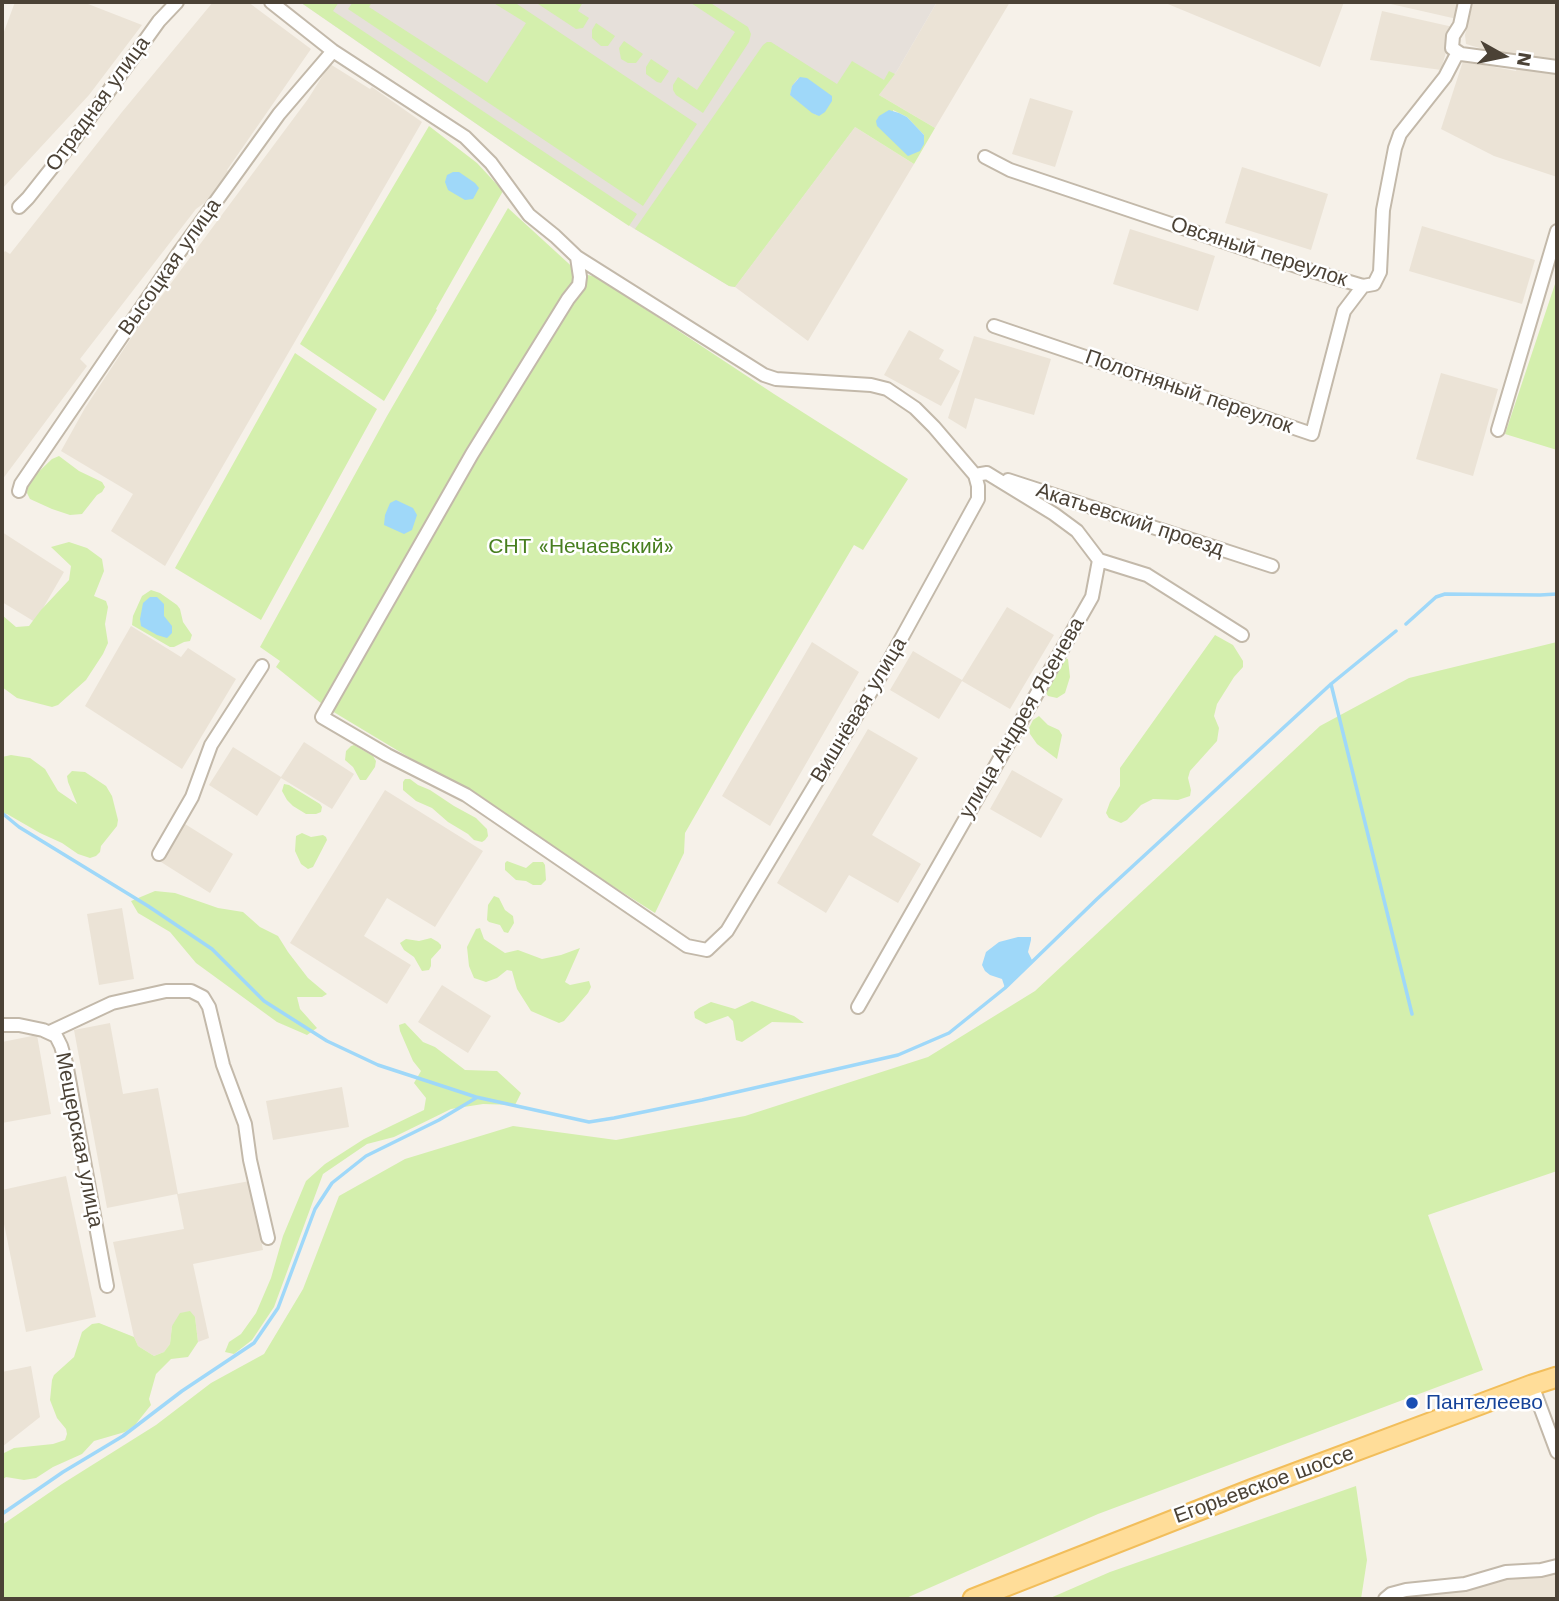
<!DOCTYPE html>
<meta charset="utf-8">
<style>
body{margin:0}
#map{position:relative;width:1559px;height:1601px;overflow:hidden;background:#f6f1e9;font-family:"Work Sans",sans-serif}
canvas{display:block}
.frame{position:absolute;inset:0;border:4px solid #4b4236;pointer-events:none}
.north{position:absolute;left:1468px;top:21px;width:70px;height:70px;-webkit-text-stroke:5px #fff;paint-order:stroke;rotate:99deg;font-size:19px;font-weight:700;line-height:28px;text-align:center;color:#4b4236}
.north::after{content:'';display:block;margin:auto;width:24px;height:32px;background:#4b4236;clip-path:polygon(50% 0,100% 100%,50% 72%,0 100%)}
</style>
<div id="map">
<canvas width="1559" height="1601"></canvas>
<div class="frame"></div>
<div class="north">N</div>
</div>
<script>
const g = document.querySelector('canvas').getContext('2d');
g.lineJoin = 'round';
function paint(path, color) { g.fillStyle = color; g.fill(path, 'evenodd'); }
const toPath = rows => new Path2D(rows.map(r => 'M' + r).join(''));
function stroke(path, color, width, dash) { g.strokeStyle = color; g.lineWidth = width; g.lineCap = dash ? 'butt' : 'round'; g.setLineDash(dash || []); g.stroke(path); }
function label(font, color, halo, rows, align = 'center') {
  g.font = font + ' "Work Sans",sans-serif'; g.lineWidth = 5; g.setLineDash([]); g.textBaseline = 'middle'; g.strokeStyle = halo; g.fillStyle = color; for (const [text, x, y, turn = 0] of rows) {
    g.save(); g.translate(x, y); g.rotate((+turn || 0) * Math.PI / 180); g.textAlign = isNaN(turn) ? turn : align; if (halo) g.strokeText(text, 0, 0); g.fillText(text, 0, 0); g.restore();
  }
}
paint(toPath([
 [15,2,83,2,142,25,89,95,2,189,2,37],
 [213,2,248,2,311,49,227,170,228,171,210,199,196,209,80,359,87,366,2,480,2,255,5,251,10,254,122,112],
 [937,2,1010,2,935,128,879,95,897,71],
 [1163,2,1344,2,1320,67],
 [1382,2,1460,2,1457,19],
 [1473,2,1557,2,1557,59,1496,53,1466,44,1465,35],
 [1382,11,1453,27,1441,70,1370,60],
 [1463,61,1516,71,1517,68,1557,74,1557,177,1494,156,1441,129],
 [330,64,370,89,372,87,422,122,165,566,111,531,133,494,61,451,85,408,137,329,308,99],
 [1030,98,1073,111,1055,167,1012,154],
 [855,127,914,164,808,341,735,287],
 [1242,167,1328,194,1311,250,1225,223],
 [1422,226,1535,260,1522,304,1409,271],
 [1130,229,1215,256,1198,311,1113,284],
 [909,330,944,350,939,359,960,371,941,406,884,375],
 [974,336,1051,359,1034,415,975,398,966,429,948,418],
 [1441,373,1498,389,1473,476,1416,459],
 [2,532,64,572,35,622,2,602],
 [1007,607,1054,635,1010,709,962,681,939,719,890,690,913,651,962,680],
 [131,626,181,657,188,648,236,679,182,769,85,706],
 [812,642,859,672,770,826,722,796],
 [868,729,918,758,872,835,921,864,898,903,849,875,826,913,777,883],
 [304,742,354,774,332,809,281,778,257,816,209,785,233,747,281,777],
 [1012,770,1063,799,1041,838,990,809],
 [385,790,483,851,435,927,387,898,364,936,411,965,387,1004,290,943],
 [185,824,233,854,210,893,161,862],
 [122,908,134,979,99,985,87,914],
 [442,985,491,1016,468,1053,418,1022],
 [110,1023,123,1094,158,1088,178,1194,250,1181,263,1250,193,1264,209,1338,198,1342,195,1317,172,1326,170,1344,164,1352,154,1356,138,1346,134,1337,113,1242,184,1229,177,1194,107,1208,74,1030],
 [37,1035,51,1114,2,1123,2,1042],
 [342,1087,349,1127,273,1140,266,1101],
 [66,1176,96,1317,26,1332,2,1214,2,1190],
 [31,1366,40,1417,2,1447,2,1372],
 [1557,1570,1557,1599,1399,1599,1400,1596,1510,1576]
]), '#ebe3d6');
paint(toPath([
 [300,2,937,2,897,71,735,287,729,286,633,228,520,154]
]), '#e6e0da');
paint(toPath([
 [300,2,339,2,333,11,637,214,629,226,520,154],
 [353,2,372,2,369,7,487,83,526,23,492,2,514,2,697,124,643,206,348,9],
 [535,2,583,2,578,11,589,18,583,28,576,29],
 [692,2,709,2,748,27,751,34,749,42,703,113,676,95,673,90,673,85,678,77,697,90,735,32,691,3],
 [596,23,615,36,608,46,601,46,592,38,592,30],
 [624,41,643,54,636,63,628,63,621,59,619,48],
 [767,42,771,42,837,84,852,61,884,80,889,71,895,74,879,95,935,128,914,164,855,127,735,287,729,286,635,229,763,45],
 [798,78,816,115,790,95,792,86],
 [893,110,907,117,924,135,908,155,901,148],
 [651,59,669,71,661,83,657,82,646,74,646,67],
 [429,126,477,163,503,191,436,309,437,310,384,401,300,344],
 [508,208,579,273,597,277,774,394,908,479,863,550,854,545,743,732,685,833,684,853,655,913,435,773,327,708,276,667,280,661,260,647,387,416],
 [1557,278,1557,450,1505,434],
 [295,353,377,409,261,620,175,568],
 [59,456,79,471,102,482,105,487,102,492,97,495,82,514,70,515,52,509,30,499,27,493,28,482,52,459],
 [69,542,87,548,102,559,104,571,94,596,106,601,108,607,105,624,108,643,103,654,86,680,58,705,52,707,17,698,2,687,2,615,16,627,29,626,41,610,69,580,71,566,51,547],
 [151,590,160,593,177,605,180,609,183,622,192,635,190,641,184,642,174,647,170,647,132,625,133,616,142,596],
 [1215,635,1233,645,1243,661,1243,667,1234,677,1217,704,1214,716,1219,728,1217,741,1190,771,1188,778,1191,790,1190,796,1178,800,1153,799,1141,805,1127,820,1121,823,1109,818,1106,813,1110,802,1120,786,1120,768],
 [1557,642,1557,1171,1428,1215,1483,1370,1098,1514,904,1599,2,1599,2,1525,62,1484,156,1425,211,1383,264,1354,303,1289,339,1196,405,1159,513,1126,616,1140,745,1116,928,1057,1035,991,1320,726,1409,678],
 [1059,657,1068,659,1070,677,1065,693,1057,698,1048,696,1044,690],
 [1039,716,1048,725,1059,730,1062,735,1057,759,1037,744,1030,734,1029,728,1033,720],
 [354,745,373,756,376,761,375,767,366,780,360,780,353,767,345,760,346,751,351,746],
 [11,755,30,758,45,769,58,791,77,804,68,782,67,776,72,771,85,772,106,786,112,796,118,820,117,826,101,846,100,852,96,856,90,858,78,854,62,843,40,833,7,814,2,813,2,757],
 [405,779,410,779,418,785,430,790,454,806,476,818,487,829,488,836,485,840,482,842,474,840,468,834,448,822,432,808,416,801,403,790,403,782],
 [284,784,289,785,320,804,322,807,321,812,316,814,306,814,293,806,287,800,282,791],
 [302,833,311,837,323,835,326,837,327,840,313,867,308,869,301,864,295,851,296,836],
 [507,861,526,868,533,862,543,862,545,865,546,880,541,885,533,885,526,881,516,880,505,870,505,863],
 [155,891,175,893,218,908,243,912,260,927,278,936,288,952,308,978,327,994,322,997,297,997,300,1009,317,1028,307,1035,277,1022,196,963,170,932,138,913,131,901],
 [494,896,499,898,505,910,513,916,514,923,508,933,504,932,500,925,489,922,487,920,488,905],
 [480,928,484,939,505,953,518,950,542,959,561,955,580,948,565,982,570,985,589,981,591,987,588,993,564,1021,559,1023,531,1011,517,989,512,971,507,970,497,978,486,982,474,978,469,966,467,947,476,929],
 [431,938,438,942,441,945,441,948,431,959,431,966,429,970,422,971,414,957,404,950,400,943,406,939,419,941],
 [752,1001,794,1016,804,1023,772,1022,742,1042,736,1040,733,1021,728,1016,706,1024,695,1018,694,1012,699,1008,711,1002,735,1009],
 [405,1023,423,1042,435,1047,465,1070,497,1071,521,1093,515,1105,483,1104,451,1109,394,1137,367,1144,323,1174,274,1307,252,1340,234,1354,225,1352,229,1342,241,1334,256,1313,271,1278,283,1236,306,1181,325,1164,364,1139,424,1110,426,1098,414,1083,421,1071,413,1061,400,1031,399,1025],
 [190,1311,195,1317,198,1342,188,1357,171,1359,156,1374,149,1399,151,1405,135,1425,125,1432,94,1441,82,1454,53,1467,36,1478,24,1480,6,1477,2,1480,2,1454,14,1448,53,1444,65,1440,67,1434,66,1429,57,1418,50,1400,52,1380,54,1375,74,1357,82,1332,92,1324,99,1323,134,1337,138,1346,154,1356,164,1352,170,1344,172,1326,180,1313],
 [1356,1486,1367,1560,1361,1599,1048,1599,1110,1572]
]), '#d4efad');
paint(toPath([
 [800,77,807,78,832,96,832,101,825,112,819,116,812,113,790,95,792,86],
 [889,110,899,113,907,117,924,135,924,144,920,151,908,156,877,126,876,121,879,116],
 [453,172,459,172,475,183,479,188,473,199,465,200,448,190,445,182,447,175],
 [396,500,413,508,417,515,412,530,404,534,384,525,385,515,390,503],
 [150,597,157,597,164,604,164,616,172,626,172,633,167,638,157,635,141,626,140,619,143,603],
 [1018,937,1031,937,1031,940,1028,952,1033,962,1005,988,1002,979,990,975,985,971,982,965,986,952,999,942]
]), '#9fd8f9');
stroke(toPath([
 [1406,624,1436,597,1445,594,1540,595,1557,594],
 [1331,684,1412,1014],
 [2,813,19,827,148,906,212,949,264,1001,327,1041,378,1065,476,1097,589,1122,614,1118,702,1100,898,1055,949,1033,1005,988,1097,899,1331,684,1396,631],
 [2,1514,63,1472,123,1436,182,1391,254,1343,278,1308,315,1209,332,1183,366,1156,439,1120,476,1098]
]), '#9fd8f9', 3.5);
const minor = toPath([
 [271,2,333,51,465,137,491,163,529,215,555,236,577,257,580,277,579,285,568,299,472,454,322,717,387,755,466,795,687,946,707,950,727,931,884,670,978,499,978,486,975,475,934,427,915,408,887,389,871,385,776,379,764,375,577,257],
 [1465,2,1460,25,1453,36,1452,48,1461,54,1557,67],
 [985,157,1010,170,1302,268,1363,286,1374,284,1380,272,1383,210,1395,148,1400,134,1445,77,1458,52],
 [19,207,28,198,70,145,159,21,177,2],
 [994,326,1312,434,1344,311,1363,286],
 [1498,430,1557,231],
 [1008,480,1272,566],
 [19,491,21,484,178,254,279,114,333,51],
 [1099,560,1147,575,1242,635],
 [159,854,192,797,211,745,262,666],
 [858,1007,1092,597,1099,560,1077,531,1054,514,987,473,975,475],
 [2,1025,19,1025,43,1030,56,1036,61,1046,66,1063,107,1286],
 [50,1032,112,1003,166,991,191,991,203,997,209,1007,223,1065,245,1124,250,1160,268,1238],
 [1532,1385,1557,1452],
 [1385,1599,1391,1594,1406,1590,1465,1584,1506,1572,1541,1570,1557,1566]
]);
const primary = toPath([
 [973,1599,1253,1489,1532,1385,1557,1377]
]);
stroke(minor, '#c3b9aa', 16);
stroke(primary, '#f2be5b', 23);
stroke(minor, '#fff', 12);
stroke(primary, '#fd9', 19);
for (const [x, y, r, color] of [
 [1412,1403,7,"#1a4fb4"]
]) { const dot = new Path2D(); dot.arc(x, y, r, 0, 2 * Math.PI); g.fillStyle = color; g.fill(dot); stroke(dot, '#fff', 2.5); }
label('21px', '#4b4236', '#fff', [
 ["Отрадная улица",98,104,-54],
 ["Овсяный переулок",1259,252,18],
 ["Высоцкая улица",170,267,-55],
 ["Полотняный переулок",1189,392,19],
 ["Акатьевский проезд",1130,520,18],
 ["Вишнёвая улица",859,710,-59],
 ["улица Андрея Ясенева",1022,718,-60],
 ["Мещерская улица",79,1140,79],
 ["Егорьевское шоссе",1264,1485,-20]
]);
label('21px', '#487f20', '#fff', [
 ["СНТ «Нечаевский»",581,547]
]);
label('21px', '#164399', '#fff', [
 ["Пантелеево",1426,1403]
], 'left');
</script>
